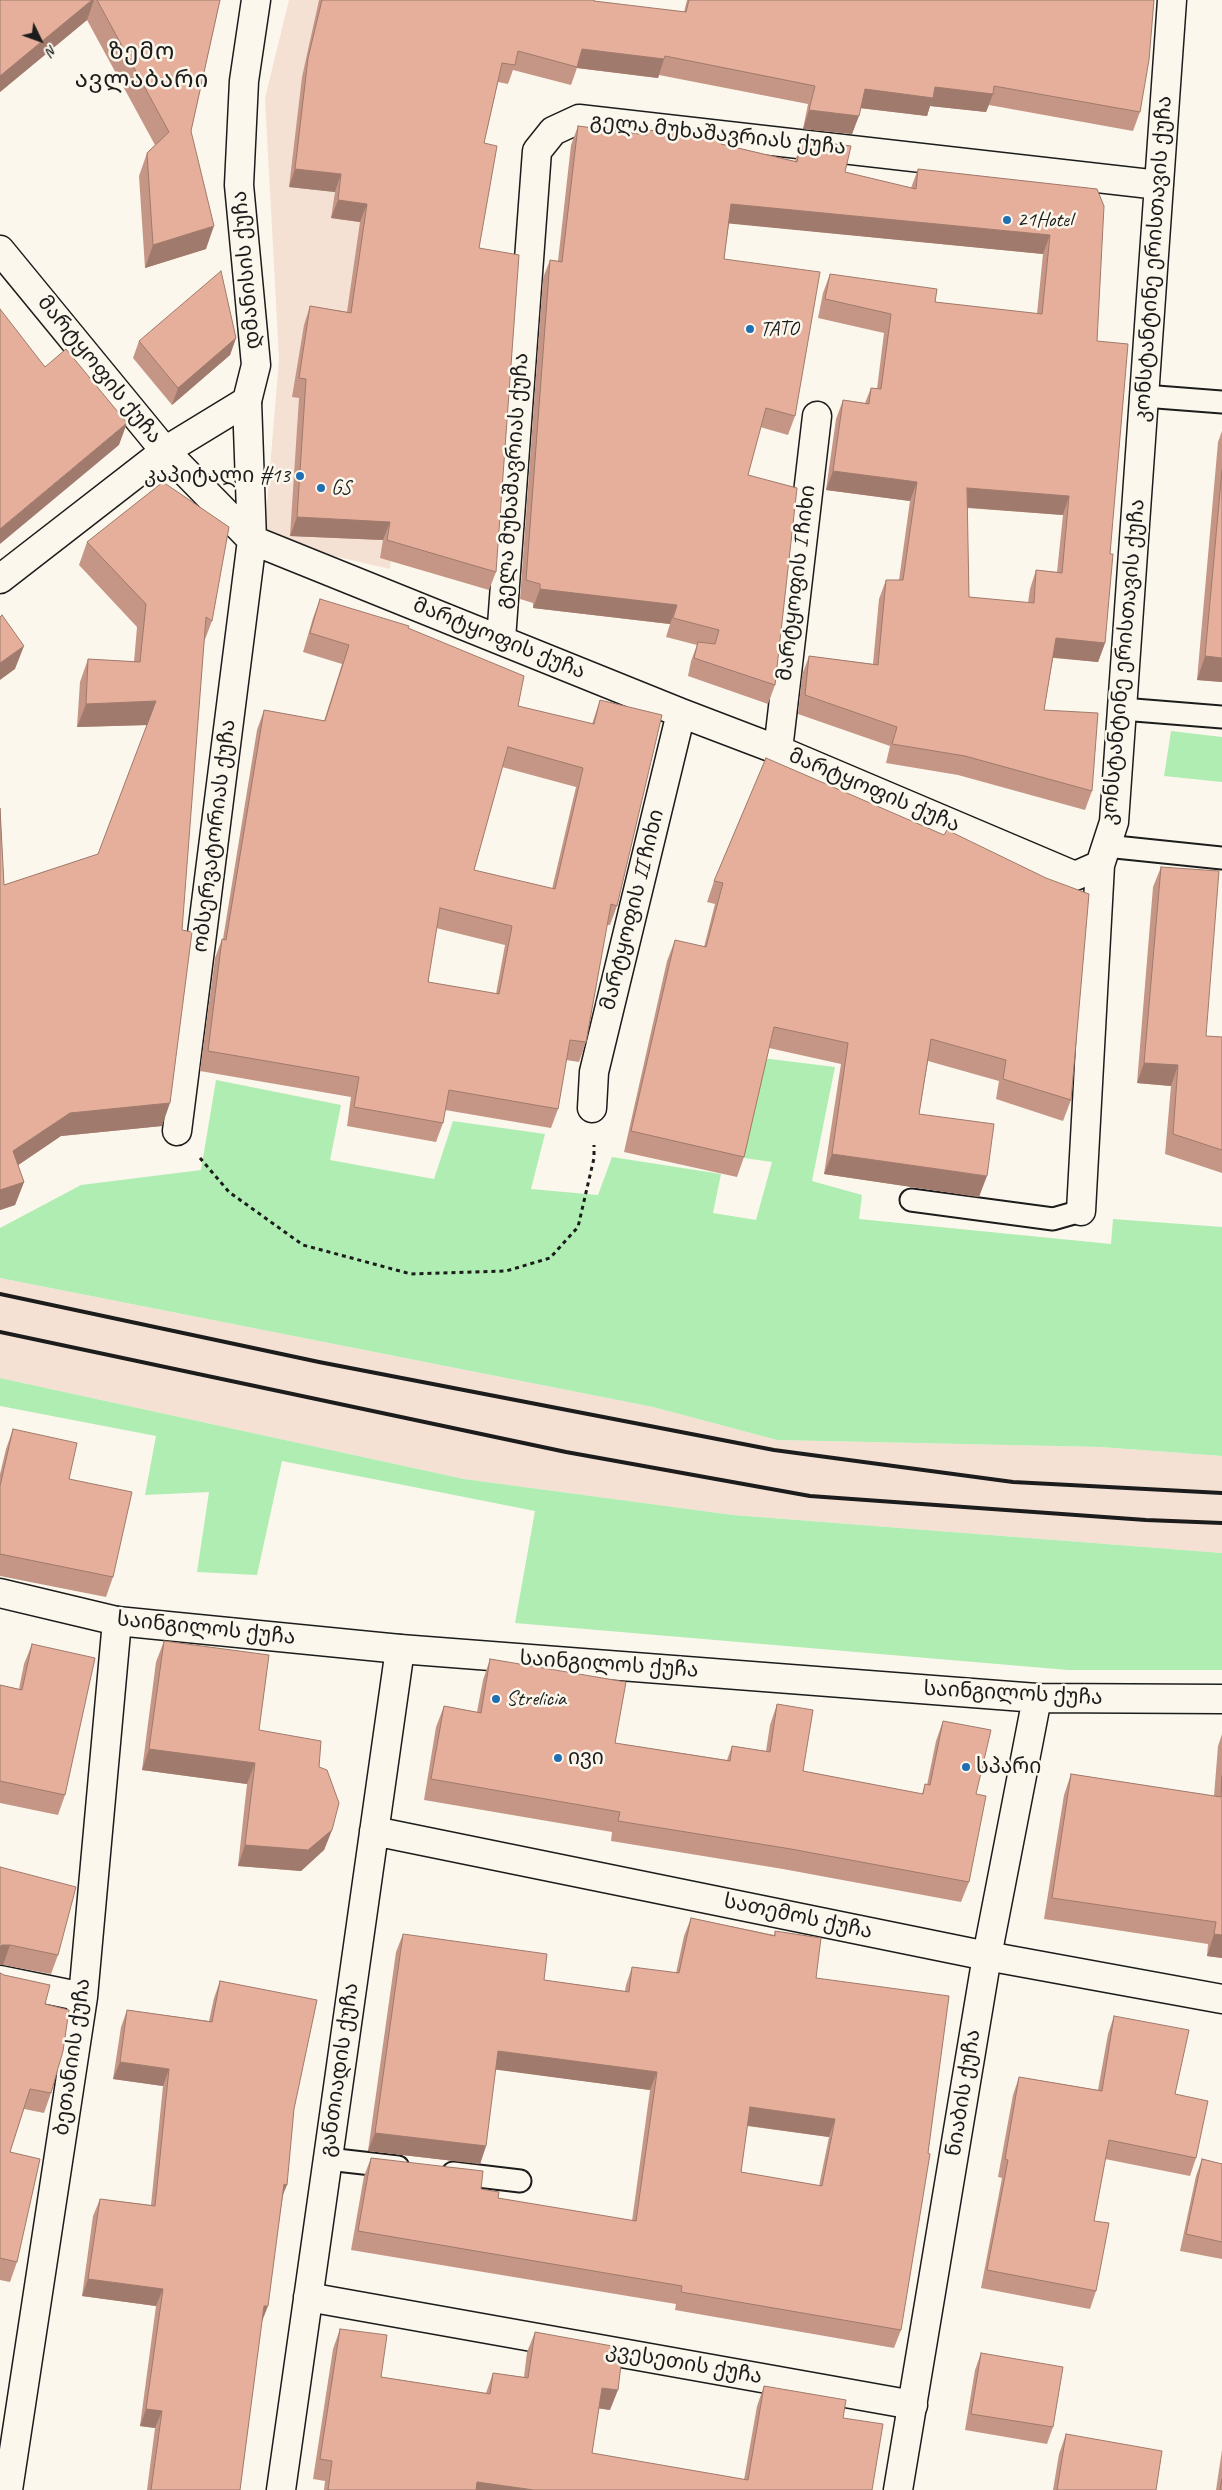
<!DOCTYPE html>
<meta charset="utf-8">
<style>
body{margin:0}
#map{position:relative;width:1222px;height:2490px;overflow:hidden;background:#fbf7ec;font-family:Caveat,sans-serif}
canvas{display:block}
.north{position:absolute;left:15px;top:15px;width:50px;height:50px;-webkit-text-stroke:4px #fbf7ec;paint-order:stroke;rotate:132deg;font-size:14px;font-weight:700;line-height:20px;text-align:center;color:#1c1c1c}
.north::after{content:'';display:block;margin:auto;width:18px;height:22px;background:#1c1c1c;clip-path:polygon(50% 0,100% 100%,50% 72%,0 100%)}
</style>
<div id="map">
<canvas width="1222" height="2490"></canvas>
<div class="north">N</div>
</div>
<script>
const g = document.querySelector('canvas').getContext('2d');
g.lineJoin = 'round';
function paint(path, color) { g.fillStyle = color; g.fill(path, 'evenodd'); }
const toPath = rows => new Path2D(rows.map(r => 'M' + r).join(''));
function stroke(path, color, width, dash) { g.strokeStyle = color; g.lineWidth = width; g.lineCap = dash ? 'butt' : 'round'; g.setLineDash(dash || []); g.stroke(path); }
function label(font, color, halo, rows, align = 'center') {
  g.font = font + ' Caveat,"Noto Sans Georgian",sans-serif'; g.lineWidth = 5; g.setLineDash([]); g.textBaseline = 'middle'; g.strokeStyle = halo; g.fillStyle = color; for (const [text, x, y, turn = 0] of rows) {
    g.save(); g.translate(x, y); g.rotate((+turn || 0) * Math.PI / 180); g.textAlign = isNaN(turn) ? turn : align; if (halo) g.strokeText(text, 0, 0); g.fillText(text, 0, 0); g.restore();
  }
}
paint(toPath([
 [289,0,451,0,390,569,264,540,279,359,265,98],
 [0,1278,653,1407,777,1440,1101,1447,1222,1456,1222,1553,733,1515,464,1479,0,1378]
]), '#f4e1d4');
paint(toPath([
 [1171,731,1222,737,1222,782,1164,776],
 [762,1058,835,1067,812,1181,862,1195,859,1219,1111,1244,1113,1219,1222,1227,1222,1456,1101,1447,777,1440,653,1407,0,1278,0,1228,81,1185,201,1170,216,1080,341,1105,330,1160,434,1179,453,1121,545,1134,531,1189,598,1195,612,1157,721,1174,713,1213,756,1220,772,1162,737,1157],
 [0,1378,464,1479,733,1515,1222,1553,1222,1670,1068,1670,515,1623,535,1511,282,1461,257,1575,197,1572,209,1492,145,1495,156,1436,0,1406]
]), '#b0edb3');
const service = toPath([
 [1144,396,1222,402],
 [1122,709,1222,717],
 [1106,846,1222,858],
 [911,1200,1053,1219,1081,1211],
 [328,2159,398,2167],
 [453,2173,520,2181]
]);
const minor = toPath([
 [0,250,165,451,252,540,681,713,778,750,1075,876,1100,865],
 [501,639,537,151,553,131,579,119,1159,185],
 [778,750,817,416],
 [592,1108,594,1072,681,713],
 [177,1131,252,540,247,401],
 [1081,1211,1100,865,1114,822,1172,0],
 [374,1831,987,1956,1222,1999],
 [0,1980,83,1997],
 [308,2297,913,2405],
 [8,2490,83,1997,117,1621],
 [281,2490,400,1649]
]);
const tertiary = toPath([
 [0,579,165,451,247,401,256,365,239,185,244,81,256,0],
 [0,1593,117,1621,400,1649,1037,1698,1222,1699],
 [898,2490,987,1956,1037,1698]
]);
stroke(service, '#1c1c1c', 25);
stroke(minor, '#1c1c1c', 31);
stroke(tertiary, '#1c1c1c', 31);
stroke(toPath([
 [200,1158,229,1192,303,1245,411,1274,506,1271,550,1258,578,1227,594,1158,594,1145]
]), '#1c1c1c', 3, [4, 4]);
stroke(service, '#fbf7ec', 21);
stroke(minor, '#fbf7ec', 28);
stroke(tertiary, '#fbf7ec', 28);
stroke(toPath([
 [0,1294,319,1362,774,1450,1013,1482,1222,1493],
 [0,1332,566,1452,810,1496,1146,1520,1222,1523]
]), '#1c1c1c', 4);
paint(toPath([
 [0,0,220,0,191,131,206,249,145,268,139,176,147,153,155,145,87,20,0,92],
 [319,0,594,0,594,1,684,12,687,0,1154,0,1140,112,1133,131,989,105,986,112,930,106,927,116,861,108,852,134,803,129,808,104,659,75,658,78,577,68,571,85,513,70,508,84,498,82,484,143,479,248,496,572,489,590,380,558,383,540,290,536,299,398,292,397,304,325,310,306,347,312,360,222,331,218,335,192,289,187,302,77],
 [578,126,646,135,648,130,721,144,795,161,802,140,845,172,911,188,918,169,1097,189,1097,341,1110,554,1105,643,1098,662,1053,658,1044,710,1092,791,1085,810,958,775,886,763,890,746,798,714,802,675,809,656,873,664,879,599,886,580,899,580,910,501,826,490,836,419,843,400,865,403,871,388,877,389,884,333,818,318,823,293,830,274,935,302,1037,314,1043,254,729,223,724,259,795,416,788,435,760,427,748,475,775,685,768,704,688,676,691,661,697,645,666,637,670,624,533,608,533,603,520,599,543,278,550,260,558,261,571,145],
 [967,508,1063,515,1057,572,1036,570,1030,589,1028,603,969,597],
 [236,338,230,355,172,405,133,358,139,341],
 [1222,431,1222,682,1197,680,1218,442],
 [163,482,212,621,204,642,162,1126,61,1136,18,1165,24,1182,15,1205,0,1210,0,808,4,885,98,854,147,725,77,727,80,682,88,659,134,662,137,627,79,565,87,542],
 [320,599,408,628,518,706,592,724,600,700,617,906,610,925,607,925,586,1042,579,1062,566,1060,558,1109,551,1128,445,1110,443,1123,436,1142,347,1126,351,1097,200,1071,215,958,222,939,223,939,257,730,264,710,324,721,342,664,303,652,313,618],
 [502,767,576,787,552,889,474,870],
 [436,928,505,945,496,994,428,982],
 [766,758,1071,1100,1063,1121,996,1099,999,1081,928,1061,919,1114,979,1197,824,1174,841,1064,769,1048,744,1157,737,1177,624,1152,667,961,675,940,704,947,715,904,707,902,714,881],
 [1161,867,1206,1036,1222,1037,1222,1173,1165,1154,1171,1086,1137,1083,1153,887],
 [13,1429,69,1479,113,1577,106,1597,0,1576,0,1474,6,1449],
 [164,1641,259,1730,332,1830,324,1850,301,1871,238,1866,247,1784,142,1770,156,1662],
 [32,1644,65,1795,58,1815,0,1803,0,1685,19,1689,24,1664],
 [490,1659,615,1743,727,1760,732,1746,766,1751,770,1725,777,1704,803,1771,922,1794,925,1784,927,1785,936,1741,943,1721,976,1794,969,1882,961,1902,783,1869,611,1841,612,1832,424,1800,436,1727,444,1706,477,1712,483,1680],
 [1222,1734,1222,1958,1207,1956,1208,1944,1044,1919,1064,1795,1071,1774,1214,1796,1218,1746],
 [0,1867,58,1955,51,1974,3,1965],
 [691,1918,774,1935,775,1931,816,1978,901,2330,894,2348,675,2310,676,2304,351,2250,364,2176,371,2158,481,2189,498,2198,632,2221,650,2090,495,2069,486,2146,480,2164,368,2151,396,1952,403,1934,544,1980,625,1991,626,1985,632,1967,676,1973,684,1936],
 [747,2126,829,2137,819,2186,741,2172],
 [0,1973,45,2004,51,2093,44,2113,24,2109,10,2152,17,2262,10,2282,0,2280],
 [220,1981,294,2109,283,2196,261,2323,240,2490,147,2490,155,2428,140,2426,156,2306,82,2296,93,2216,100,2199,151,2205,163,2086,113,2079,121,2027,127,2010,209,2021,214,1998],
 [1114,2016,1175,2094,1196,2158,1190,2176,1105,2159,1094,2221,1096,2291,1090,2309,981,2288,1002,2178,998,2177,1013,2095,1019,2077,1098,2090,1108,2034],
 [1202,2159,1222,2164,1222,2259,1180,2251,1196,2176],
 [340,2329,381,2377,486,2393,493,2373,524,2377,527,2352,535,2332,610,2410,599,2408,592,2453,744,2480,757,2406,764,2386,843,2418,872,2490,324,2490,325,2481,313,2479,333,2349],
 [981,2353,1053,2427,1047,2444,965,2430,975,2370],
 [1066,2434,1156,2490,1053,2490,1059,2454],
 [1222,2450,1222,2490,1216,2490]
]), '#c59685');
paint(toPath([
 [92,0,94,0,87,20,0,92,0,76],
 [582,49,664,59,658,78,577,68],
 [935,87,993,94,986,112,930,106,927,116,859,108,865,89],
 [809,110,859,116,852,134,803,129],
 [295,169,341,174,335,192,289,187],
 [338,200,367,204,360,222,331,218],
 [731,204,1050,235,1043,254,724,223],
 [214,226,206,249,145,268,153,245],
 [236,338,230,355,172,405,178,388],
 [127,423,119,445,0,544,0,529],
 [833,471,917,482,910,501,826,490],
 [967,488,1069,496,1063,515,960,507],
 [297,517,390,522,383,540,290,536],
 [540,589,677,605,670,624,533,608],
 [1056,638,1105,643,1098,662,1049,657],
 [24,646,15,669,0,680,0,663],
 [1205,656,1222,658,1222,682,1197,680],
 [156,701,148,725,77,727,86,704],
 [1144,1063,1178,1065,1171,1086,1137,1083],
 [170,1103,162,1126,61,1136,5,1174,13,1151,70,1113],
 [832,1154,987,1176,979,1197,824,1174],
 [24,1182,15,1205,0,1210,0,1190],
 [149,1749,255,1763,247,1784,142,1770],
 [332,1830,324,1850,301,1871,238,1866,245,1845],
 [1214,1934,1222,1935,1222,1958,1207,1956],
 [2,1945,10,1945,3,1965,0,1965,0,1947],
 [498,2051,657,2072,650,2090,491,2069],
 [120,2062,169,2069,163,2086,113,2079],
 [750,2107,835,2119,829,2137,743,2125],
 [375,2133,486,2146,480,2164,368,2151],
 [284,2184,287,2185,280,2202],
 [88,2279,163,2289,156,2306,82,2296],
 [264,2306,268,2306,261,2324],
 [602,2388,618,2390,610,2410,595,2408],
 [146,2409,162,2411,155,2428,140,2426],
 [477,2482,534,2490,474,2490]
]), '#a07a6c');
const building = toPath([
 [0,0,92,0,0,76,0,0],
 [97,0,220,0,191,131,214,226,153,245,147,153,169,132,97,0],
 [322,0,594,0,594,1,686,12,689,0,1154,0,1149,60,1140,112,994,86,993,94,935,87,933,98,865,89,859,116,809,110,815,86,665,56,664,59,582,49,577,67,518,51,515,65,502,63,484,143,497,146,479,248,519,255,496,572,387,540,390,522,297,517,306,379,299,378,310,306,351,313,367,204,338,200,341,174,295,169,308,58,322,0],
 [578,126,647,135,648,130,722,139,721,144,797,162,802,140,851,146,845,172,916,189,918,169,1097,189,1104,206,1097,341,1128,344,1110,554,1113,554,1105,643,1056,638,1044,710,1098,713,1092,791,965,756,892,744,897,727,805,695,809,656,878,665,886,580,903,580,917,482,833,471,843,400,869,404,871,388,881,389,891,314,825,299,830,274,937,289,935,302,1042,314,1050,235,731,204,724,259,820,272,795,416,766,408,748,475,797,488,775,685,694,658,698,642,715,644,719,630,673,618,677,605,540,589,540,584,526,580,550,260,562,262,578,126],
 [967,488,1069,496,1062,573,1036,570,1034,603,969,597,967,488],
 [221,271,236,338,178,388,139,341,221,271],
 [0,309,45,367,66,349,127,423,0,529,0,309],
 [1222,470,1222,658,1205,656,1222,470],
 [163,482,229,527,212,621,206,617,182,930,192,932,170,1103,70,1113,13,1151,24,1182,0,1190,0,808,4,885,98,854,156,701,86,704,88,659,140,662,146,604,87,542,163,482],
 [320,599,409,626,408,628,524,676,518,706,594,724,600,700,662,715,617,906,611,904,586,1042,570,1040,558,1109,449,1090,443,1123,354,1107,359,1077,208,1051,222,939,226,940,264,710,325,721,349,645,310,633,320,599],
 [508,747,583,768,555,889,474,870,508,747],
 [440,908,512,926,499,994,428,982,440,908],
 [2,615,24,646,0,663,0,617,2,615],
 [766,758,944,835,947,830,1046,878,1089,894,1071,1100,1003,1079,1006,1060,931,1039,919,1114,994,1124,987,1176,832,1154,848,1043,774,1027,744,1157,631,1131,675,940,706,947,723,883,714,881,766,758],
 [1161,867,1219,871,1206,1036,1222,1037,1222,1150,1173,1134,1178,1065,1144,1063,1161,867],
 [13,1429,77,1443,69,1479,132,1492,113,1577,0,1554,0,1486,13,1429],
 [164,1641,269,1655,259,1730,321,1741,319,1767,327,1770,339,1803,332,1830,308,1850,245,1845,255,1763,149,1749,164,1641],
 [32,1644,95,1658,65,1795,0,1781,0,1685,22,1690,32,1644],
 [490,1659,626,1682,615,1743,730,1761,732,1746,770,1752,777,1704,813,1710,803,1771,923,1794,925,1784,930,1785,943,1721,991,1730,976,1794,986,1796,969,1882,791,1849,618,1821,620,1812,431,1779,444,1706,481,1713,490,1659],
 [1071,1774,1221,1797,1222,1776,1222,1935,1214,1934,1216,1922,1052,1898,1071,1774],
 [0,1867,76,1887,58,1955,10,1945,2,1945,0,1947,0,1867],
 [691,1918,775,1936,775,1931,821,1938,816,1978,949,1996,928,2153,930,2154,901,2330,681,2292,682,2286,358,2231,371,2158,483,2171,481,2189,499,2192,498,2198,636,2221,657,2072,498,2051,486,2146,375,2133,403,1934,547,1954,544,1980,629,1992,632,1967,679,1973,691,1918],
 [750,2107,835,2119,822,2186,741,2172,750,2107],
 [0,1973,4,1975,50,1985,45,2004,69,2010,63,2051,51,2093,30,2089,10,2152,40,2159,17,2262,0,2258,0,1973],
 [220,1981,317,2000,294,2109,287,2185,284,2184,268,2306,264,2306,240,2490,151,2490,162,2411,146,2409,163,2289,88,2279,100,2199,155,2206,169,2069,120,2062,127,2010,212,2022,220,1981],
 [1114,2016,1189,2030,1175,2094,1208,2101,1196,2158,1109,2140,1094,2221,1109,2223,1096,2291,987,2270,1008,2160,1005,2159,1019,2077,1102,2091,1114,2016],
 [1202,2159,1222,2164,1222,2242,1186,2234,1202,2159],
 [340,2329,387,2335,381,2377,490,2394,493,2373,528,2378,535,2332,623,2348,618,2390,602,2388,592,2453,748,2480,764,2386,846,2400,843,2418,883,2424,872,2490,534,2490,477,2482,476,2490,328,2490,332,2461,320,2459,340,2329],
 [981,2353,1063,2367,1053,2427,971,2414,981,2353],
 [1066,2434,1162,2451,1156,2490,1057,2490,1066,2434],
 [1222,2479,1222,2490,1220,2490,1222,2479]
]);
paint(building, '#e5af9b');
stroke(building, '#a07a6c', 1);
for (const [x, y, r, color] of [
 [1007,220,5,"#1f6fb2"],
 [750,329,5,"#1f6fb2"],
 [300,476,5,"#1f6fb2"],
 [321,488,5,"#1f6fb2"],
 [496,1699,5,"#1f6fb2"],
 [558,1758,5,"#1f6fb2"],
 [966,1767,5,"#1f6fb2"]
]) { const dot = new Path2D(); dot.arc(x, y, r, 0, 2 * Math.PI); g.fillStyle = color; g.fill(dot); stroke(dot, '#fbf7ec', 2); }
label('21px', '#1c1c1c', '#fbf7ec', [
 ["გელა მუხაშავრიას ქუჩა",718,135,6],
 ["კონსტანტინე ერისთავის ქუჩა",1154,259,-86],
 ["დმანისის ქუჩა",247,270,-95],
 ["მარტყოფის ქუჩა",99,370,51],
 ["გელა მუხაშავრიას ქუჩა",513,481,-86],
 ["მარტყოფის I ჩიხი",797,583,-83],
 ["მარტყოფის ქუჩა",499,639,22],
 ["კონსტანტინე ერისთავის ქუჩა",1124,662,-85],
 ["მარტყოფის ქუჩა",874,791,23],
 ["ობსერვატორიას ქუჩა",215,836,-83],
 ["მარტყოფის II ჩიხი",633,910,-76],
 ["საინგილოს ქუჩა",206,1629,6],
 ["საინგილოს ქუჩა",609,1665,4],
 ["საინგილოს ქუჩა",1013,1694,3],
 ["სათემოს ქუჩა",798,1917,12],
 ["ბეთანიის ქუჩა",73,2057,-82],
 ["განთიადის ქუჩა",340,2070,-82],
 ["ნიაბის ქუჩა",964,2093,-81],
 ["კვესეთის ქუჩა",684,2364,10]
]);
label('21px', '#1c1c1c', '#fbf7ec', [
 ["21Hotel",1017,220],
 ["TATO",760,329],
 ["კაპიტალი #13",290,476,"right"],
 ["GS",331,488],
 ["Strelicia",506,1699],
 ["ივი",568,1758],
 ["სპარი",976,1767]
], 'left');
g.letterSpacing = '1px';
label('24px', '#1c1c1c', '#fbf7ec', [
 ["ზემო",142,53],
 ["ავლაბარი",142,81]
]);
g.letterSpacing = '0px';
</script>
